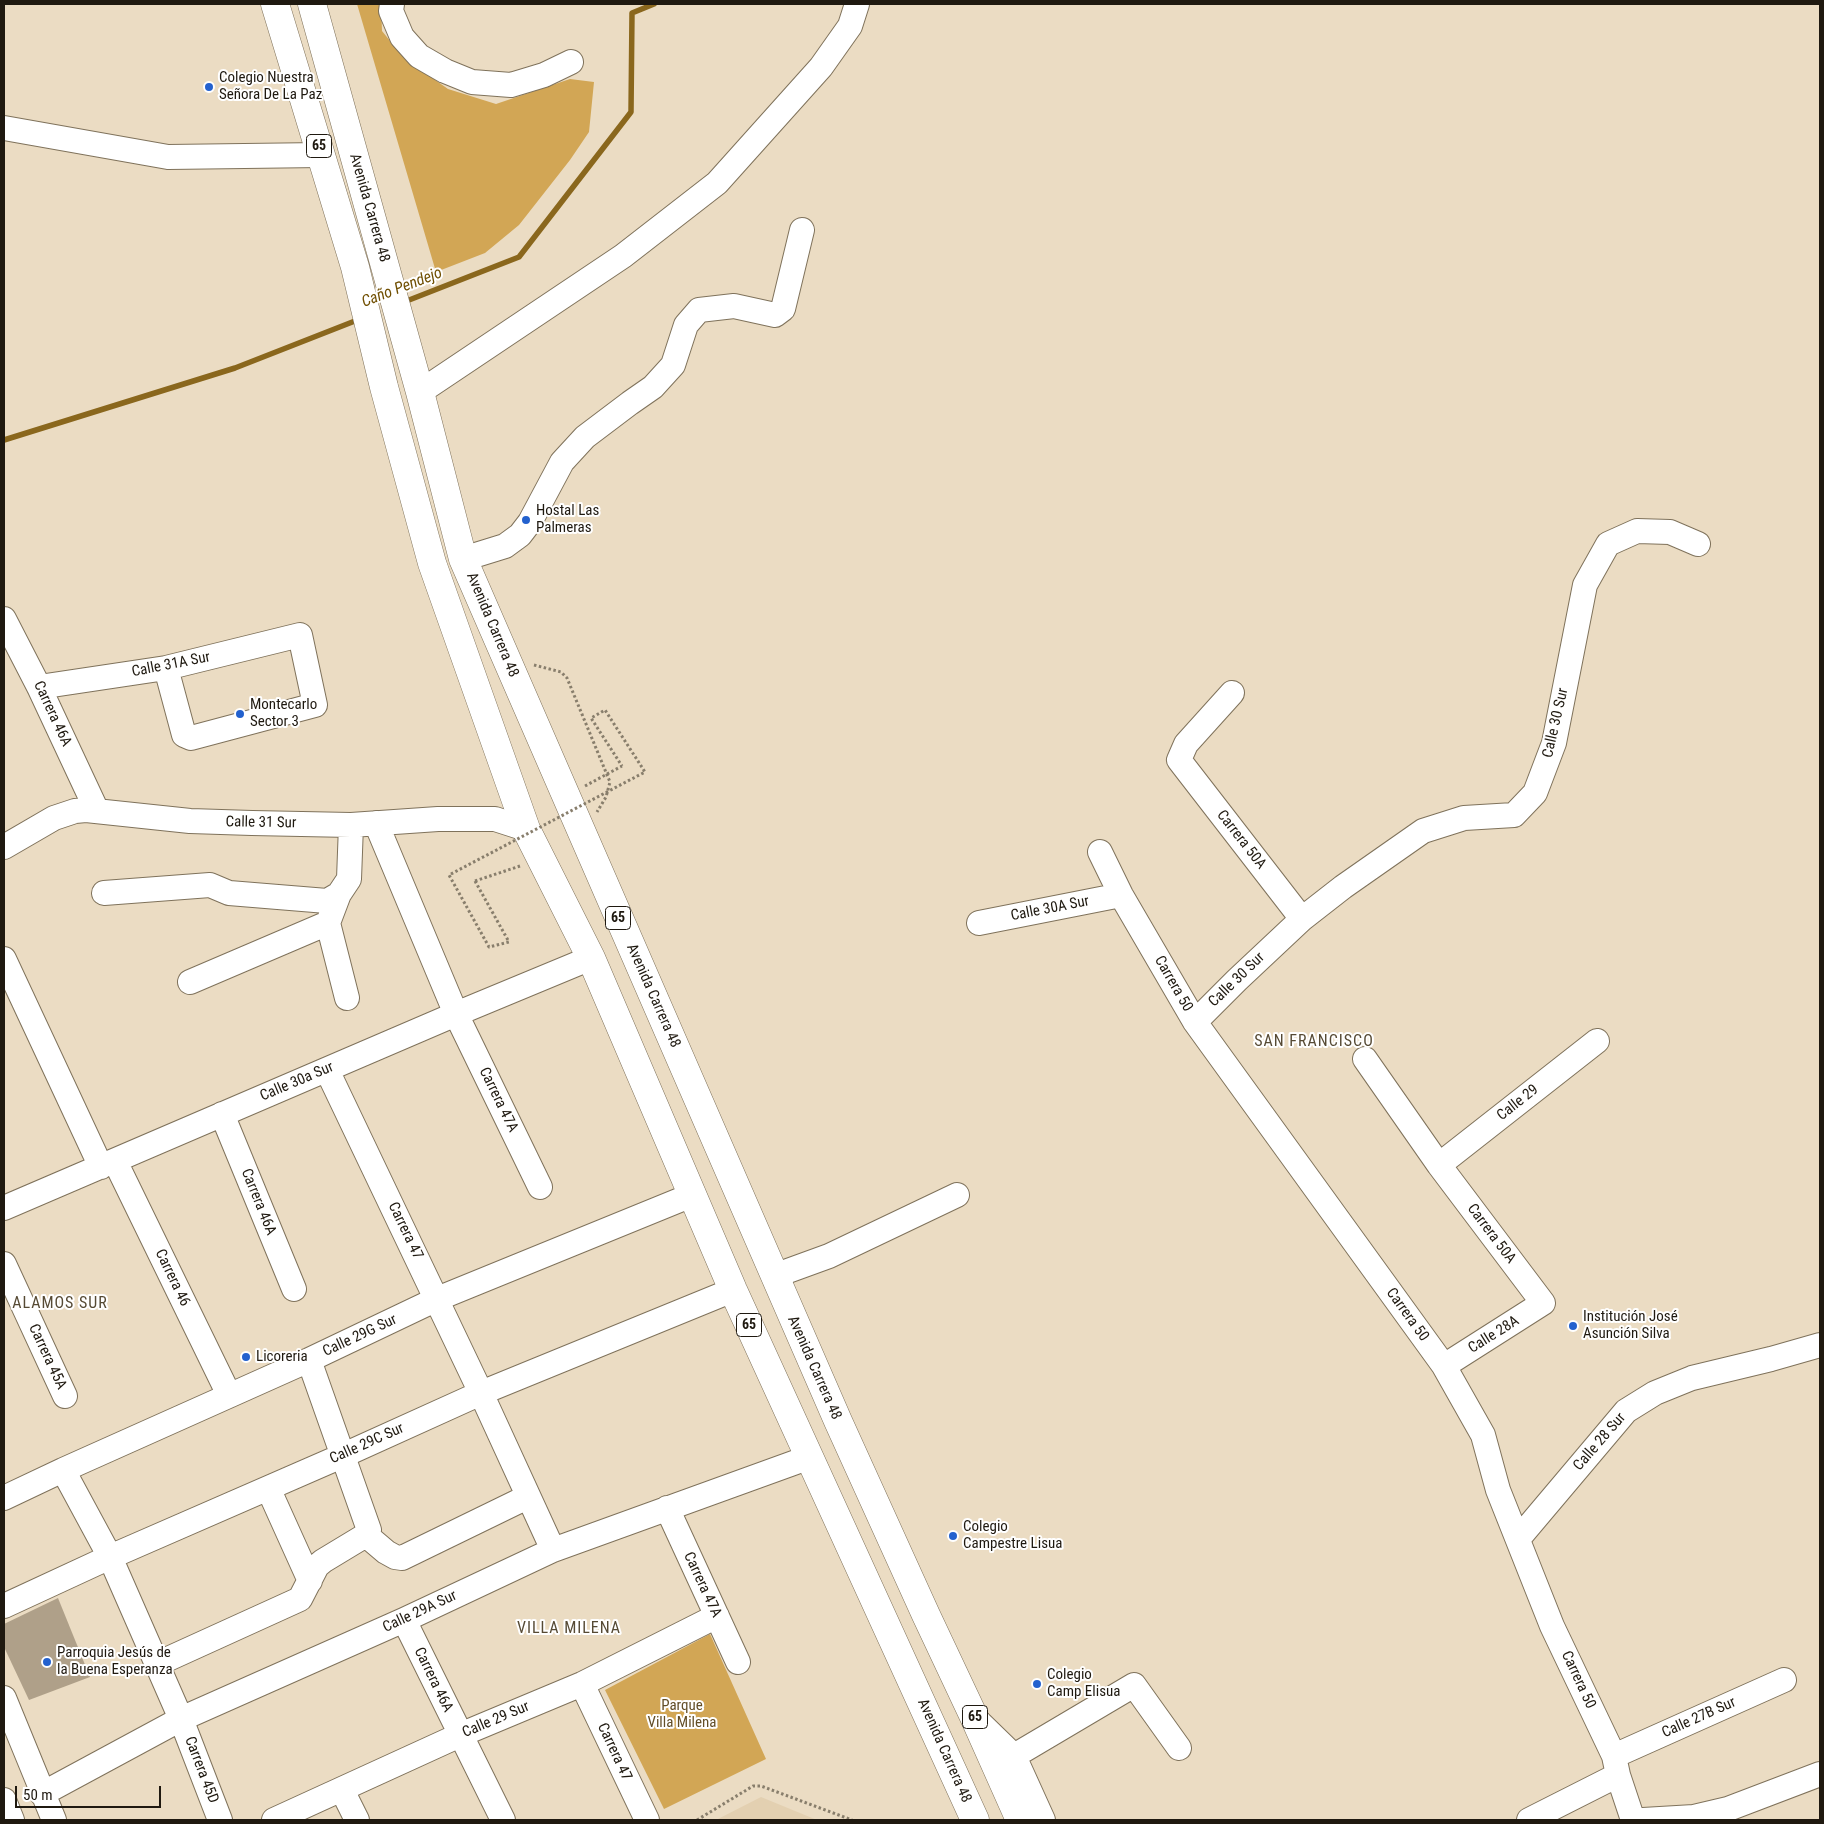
<!DOCTYPE html>
<meta charset="utf-8">
<style>
body{margin:0}
#map{position:relative;width:1824px;height:1824px;overflow:hidden;background:#ebdcc3;font-family:"Roboto Condensed",sans-serif}
canvas{display:block}
.frame{position:absolute;inset:0;border:5px solid #1f1910;pointer-events:none}
.scale{position:absolute;left:15px;top:1786px;width:146px;height:22px;box-sizing:border-box;border:2px solid #1f1910;border-top:0;padding-left:6px;font-size:15px;line-height:18px;white-space:nowrap;color:#1f1910;-webkit-text-stroke:4px #fff;paint-order:stroke}
</style>
<div id="map">
<canvas width="1824" height="1824"></canvas>
<div class="frame"></div>
<div class="scale">50 m</div>
</div>
<script>
const g = document.querySelector('canvas').getContext('2d');
g.lineJoin = 'round';
function paint(path, color) { g.fillStyle = color; g.fill(path, 'evenodd'); }
const toPath = rows => new Path2D(rows.map(r => 'M' + r).join(''));
function stroke(path, color, width, dash) { g.strokeStyle = color; g.lineWidth = width; g.lineCap = dash ? 'butt' : 'round'; g.setLineDash(dash || []); g.stroke(path); }
function label(font, color, halo, rows, align = 'center') {
  g.font = font + ' "Roboto Condensed",sans-serif'; g.lineWidth = 4; g.setLineDash([]); g.textBaseline = 'middle'; g.strokeStyle = halo; g.fillStyle = color; for (const [text, x, y, turn = 0] of rows) {
    g.save(); g.translate(x, y); g.rotate((+turn || 0) * Math.PI / 180); g.textAlign = isNaN(turn) ? turn : align; if (halo) g.strokeText(text, 0, 0); g.fillText(text, 0, 0); g.restore();
  }
}
paint(toPath([
 [761,1797,817,1820,716,1820]
]), '#e3d0b1');
paint(toPath([
 [357,4,381,4,382,31,404,58,448,89,496,104,570,79,594,82,589,132,570,160,519,225,485,253,436,272],
 [710,1634,766,1759,664,1809,605,1690]
]), '#d2a655');
stroke(toPath([
 [404,302,519,257,631,112,632,13,654,4],
 [4,440,235,368,360,319]
]), '#8a671d', 5.5);
paint(toPath([
 [58,1598,90,1677,29,1700,4,1647,4,1624]
]), '#afa089');
const minor = toPath([
 [392,4,391,11,402,37,419,56,445,71,472,82,511,85,544,75,571,62],
 [4,128,168,157,321,155],
 [420,392,623,256,717,183,821,67,850,26,857,4],
 [463,559,505,546,520,535,530,522,562,462,585,437,630,403,653,387,673,365,686,325,699,310,734,306,775,315,783,309,802,230],
 [4,619,39,687,97,811],
 [39,687,166,668,300,635,315,705,191,738,184,735,166,668],
 [1232,693,1186,744,1179,760,1302,919],
 [376,823,456,1014,540,1187],
 [4,847,54,818,75,811,86,810,190,821,252,823,351,825,438,819,495,819,526,829],
 [1100,852,1121,895,1195,1022,1444,1366,1483,1435,1498,1490,1552,1626,1614,1756,1618,1775,1633,1820],
 [104,893,210,885,229,893,327,901,339,894,349,879,351,825],
 [328,923,347,998],
 [979,923,1121,895],
 [4,959,101,1167],
 [190,982,328,923,339,894],
 [1195,1022,1237,980,1302,919,1343,887,1423,831,1464,818,1514,815,1535,793,1554,743,1585,585,1608,544,1637,531,1670,532,1698,544],
 [1365,1059,1439,1165,1543,1303,1444,1366],
 [327,1070,481,1393,553,1550],
 [222,1114,294,1289],
 [115,1161,229,1395],
 [1439,1165,1597,1041],
 [4,1208,456,1014,591,958],
 [4,1264,65,1396],
 [774,1276,829,1256,957,1195],
 [63,1470,110,1557,181,1719,220,1820],
 [4,1498,63,1470,309,1360,437,1299,692,1195],
 [273,1499,310,1581],
 [667,1508,738,1662],
 [366,1535,386,1552,395,1557,402,1558,517,1502],
 [1518,1539,1626,1411,1655,1393,1692,1378,1771,1359,1820,1345],
 [4,1606,110,1557,344,1455,481,1393,733,1290],
 [404,1620,503,1820],
 [168,1659,300,1599,317,1566,323,1561,366,1535,369,1530,309,1360],
 [582,1684,647,1820],
 [4,1698,54,1820],
 [978,1721,1014,1756,1043,1820],
 [1014,1756,1134,1685,1179,1748],
 [1614,1756,1784,1680],
 [342,1790,357,1820],
 [42,1794,181,1719,404,1620,553,1550,810,1457],
 [4,1800,12,1820],
 [274,1820,460,1735,582,1684,717,1616],
 [1529,1820,1618,1775],
 [1643,1820,1694,1817,1728,1809,1820,1774]
]);
const major = toPath([
 [275,4,355,267,384,387,432,563,526,829,591,958,733,1290,975,1820],
 [312,4,420,392,463,559,838,1421,926,1615,975,1719,1020,1820]
]);
stroke(minor, '#7f725b', 26);
stroke(major, '#7f725b', 29);
stroke(toPath([
 [534,665,561,672,567,678,610,782,606,797,597,812],
 [585,786,622,766],
 [475,881,520,866],
 [697,1820,753,1786,761,1786,852,1820]
]), '#887e6c', 3, [2.5, 2.5]);
stroke(minor, '#fff', 24);
stroke(major, '#fff', 28);
stroke(toPath([
 [475,881,509,942,489,947,449,875,645,772,605,710,591,718,622,766]
]), '#887e6c', 3, [2.5, 2.5]);
for (const [x, y, r, color] of [
 [209,87,5,"#2361ce"],
 [526,520,5,"#2361ce"],
 [240,714,5,"#2361ce"],
 [1573,1326,5,"#2361ce"],
 [246,1357,5,"#2361ce"],
 [953,1536,5,"#2361ce"],
 [47,1662,5,"#2361ce"],
 [1037,1684,5,"#2361ce"]
]) { const dot = new Path2D(); dot.arc(x, y, r, 0, 2 * Math.PI); g.fillStyle = color; g.fill(dot); stroke(dot, '#fff', 2); }
for (const [x, y, w] of [
 [319,146,25],
 [618,918,25],
 [749,1325,25],
 [975,1717,25]
]) { const box = new Path2D(); box.roundRect(x - w / 2, y - 11.5, w, 23, 4); g.fillStyle = '#fff'; g.fill(box); stroke(box, '#1f1910', 1); }
label('bold 14px', '#1f1910', null, [
 ["65",319,146],
 ["65",618,918],
 ["65",749,1325],
 ["65",975,1717]
]);
label('15px', '#1f1910', '#fff', [
 ["Colegio Nuestra",219,78],
 ["Señora De La Paz",219,95],
 ["Hostal Las",536,511],
 ["Palmeras",536,528],
 ["Montecarlo",250,705],
 ["Sector 3",250,722],
 ["Institución José",1583,1317],
 ["Asunción Silva",1583,1334],
 ["Licoreria",256,1357],
 ["Colegio",963,1527],
 ["Campestre Lisua",963,1544],
 ["Parroquia Jesús de",57,1653],
 ["la Buena Esperanza",57,1670],
 ["Colegio",1047,1675],
 ["Camp Elisua",1047,1692]
], 'left');
label('15px', '#1f1910', '#fff', [
 ["Avenida Carrera 48",369,208,74],
 ["Avenida Carrera 48",492,625,67],
 ["Calle 31A Sur",171,665,-11],
 ["Carrera 46A",52,714,65],
 ["Calle 30 Sur",1556,723,-77],
 ["Calle 31 Sur",261,823,1],
 ["Carrera 50A",1241,840,52],
 ["Calle 30A Sur",1050,909,-11],
 ["Calle 30 Sur",1237,980,-44],
 ["Carrera 50",1173,984,60],
 ["Avenida Carrera 48",653,996,66],
 ["Calle 30a Sur",297,1082,-23],
 ["Carrera 47A",498,1100,64],
 ["Calle 29",1518,1103,-38],
 ["Carrera 46A",258,1202,68],
 ["Carrera 47",405,1231,64],
 ["Carrera 50A",1491,1234,53],
 ["Carrera 46",172,1278,64],
 ["Carrera 50",1407,1315,54],
 ["Calle 28A",1494,1335,-32],
 ["Calle 29G Sur",360,1336,-25],
 ["Carrera 45A",47,1357,65],
 ["Avenida Carrera 48",814,1368,66],
 ["Calle 28 Sur",1600,1442,-49],
 ["Calle 29C Sur",367,1444,-24],
 ["Carrera 47A",702,1585,65],
 ["Calle 29A Sur",420,1612,-25],
 ["Carrera 46A",433,1680,64],
 ["Carrera 50",1578,1680,65],
 ["Calle 27B Sur",1699,1718,-24],
 ["Calle 29 Sur",496,1720,-23],
 ["Avenida Carrera 48",944,1751,66],
 ["Carrera 47",614,1752,65],
 ["Carrera 45D",201,1770,69]
]);
label('15px', '#634e27', '#fff', [
 ["Parque",682,1706],
 ["Villa Milena",682,1723]
]);
label('italic 16px', '#704f02', '#fff', [
 ["Caño Pendejo",402,288,-21]
]);
g.letterSpacing = '1px';
label('16px', '#564a34', '#fff', [
 ["SAN FRANCISCO",1314,1042],
 ["ALAMOS SUR",60,1304],
 ["VILLA MILENA",569,1629]
]);
g.letterSpacing = '0px';
</script>
